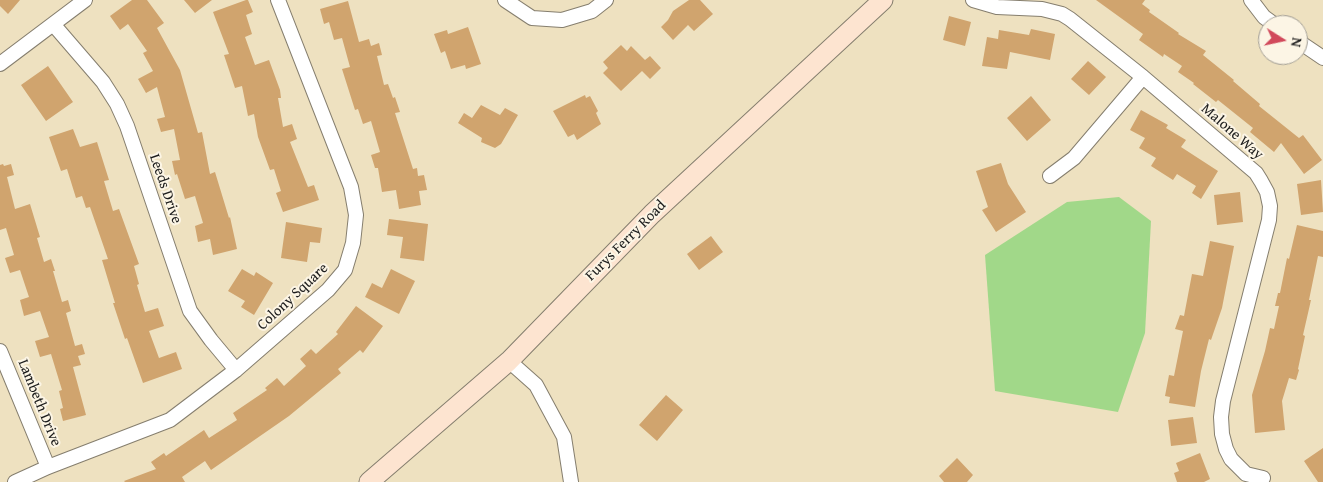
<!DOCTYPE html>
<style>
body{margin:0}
#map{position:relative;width:1323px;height:482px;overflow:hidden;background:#eee1c0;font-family:"Gentium Book Plus",serif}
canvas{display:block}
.north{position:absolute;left:1258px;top:15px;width:50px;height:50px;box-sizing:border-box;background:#fcf5e5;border:1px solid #a29e95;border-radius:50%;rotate:100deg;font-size:14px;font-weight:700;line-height:20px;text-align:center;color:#1c1c1c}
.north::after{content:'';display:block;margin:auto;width:18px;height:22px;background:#d1495b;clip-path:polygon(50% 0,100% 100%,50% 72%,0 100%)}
</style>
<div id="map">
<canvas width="1323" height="482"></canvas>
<div class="north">N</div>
</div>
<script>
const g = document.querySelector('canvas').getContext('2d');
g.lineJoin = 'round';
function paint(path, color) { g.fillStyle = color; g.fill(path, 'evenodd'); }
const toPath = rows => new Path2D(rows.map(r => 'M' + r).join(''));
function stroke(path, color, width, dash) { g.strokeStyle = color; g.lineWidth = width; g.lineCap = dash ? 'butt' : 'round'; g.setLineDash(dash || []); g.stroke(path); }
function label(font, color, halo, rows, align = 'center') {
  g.font = font + ' "Gentium Book Plus",serif'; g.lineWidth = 4; g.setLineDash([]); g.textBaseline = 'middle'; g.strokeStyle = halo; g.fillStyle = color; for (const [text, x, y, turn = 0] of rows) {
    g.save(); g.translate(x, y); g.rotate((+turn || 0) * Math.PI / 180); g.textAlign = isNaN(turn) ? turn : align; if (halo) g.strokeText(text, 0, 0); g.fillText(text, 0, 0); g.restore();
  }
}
paint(toPath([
 [1119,197,1151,221,1145,333,1118,412,995,391,985,255,1067,202]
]), '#a1d889');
paint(toPath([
 [0,0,20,0,8,14,0,6],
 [132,0,147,0,164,23,157,28,180,70,198,133,202,132,210,174,215,172,229,218,230,217,237,249,213,255,210,239,198,242,195,226,203,223,195,196,185,199,177,174,175,175,172,161,180,160,174,129,161,132,157,119,165,117,157,87,146,93,138,79,153,71,143,53,147,51,128,24,120,30,110,16],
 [184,0,212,0,195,13],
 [246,0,248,0,253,12,246,15,252,34,245,37,255,65,269,60,280,90,281,98,278,98,283,127,292,124,297,139,290,142,308,187,314,185,319,200,283,212,276,193,281,191,274,169,270,170,258,137,254,114,248,116,242,86,235,88,224,55,229,54,213,12],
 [689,0,700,0,713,14,694,31,688,25,673,40,661,27,668,20,673,11],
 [1096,0,1145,0,1142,4,1150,10,1149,12,1179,33,1178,34,1206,51,1203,55,1234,80,1233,81,1260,104,1259,106,1299,138,1303,135,1322,160,1304,174,1281,143,1274,152,1250,132,1253,128,1218,100,1216,102,1193,84,1194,83,1178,72,1182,66,1164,54,1163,57,1139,40,1143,34],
 [348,1,359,42,369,39,371,46,379,43,382,55,377,56,384,85,388,84,393,98,395,97,400,112,395,113,413,169,417,168,418,176,424,175,427,190,419,191,421,205,399,209,396,190,382,192,378,168,375,168,371,155,380,152,371,121,363,124,358,109,355,110,342,69,350,67,342,38,334,40,329,22,324,24,320,9],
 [949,16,971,22,965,46,943,40],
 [468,27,481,64,466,69,465,65,451,69,445,51,441,53,434,34,447,30,448,34],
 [1031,29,1055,34,1050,60,1010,52,1007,69,982,66,987,37,998,39,999,30,1029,35],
 [621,45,627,51,631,46,645,60,650,56,661,68,650,79,642,71,621,91,603,73,608,68,603,62],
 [1088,61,1106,77,1089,95,1071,79],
 [48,66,73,102,46,121,21,85],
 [585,95,586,98,590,96,598,111,596,113,601,124,577,140,574,134,568,137,553,111],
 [1031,96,1051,120,1027,141,1007,118],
 [481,105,500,115,505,108,518,115,501,144,495,148,481,142,482,138,458,123,464,113,472,118],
 [1141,110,1168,125,1166,128,1186,140,1181,147,1218,171,1201,199,1192,193,1196,186,1177,174,1173,180,1151,166,1156,158,1139,148,1145,138,1130,130],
 [73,129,80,147,97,142,109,180,104,181,113,211,119,209,139,264,134,266,139,284,137,285,145,312,158,308,164,326,149,331,159,358,176,352,182,369,143,383,127,338,125,339,113,303,115,303,102,260,108,259,90,207,86,208,82,196,76,198,67,169,61,171,49,137],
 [1001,163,1008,184,1026,212,996,232,982,210,988,207,976,171],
 [3,164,4,166,11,164,14,175,7,177,15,209,30,204,40,237,37,238,44,262,51,259,55,271,53,271,62,302,68,300,71,311,66,313,75,346,82,344,85,354,78,356,81,365,73,367,86,415,63,421,60,409,63,408,59,391,62,390,51,354,40,357,35,341,49,337,40,311,24,316,20,300,29,297,20,270,10,273,5,258,14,255,6,228,0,230,0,165],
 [1321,180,1323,212,1301,215,1297,184],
 [1240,192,1243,222,1217,225,1214,195],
 [389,219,428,224,424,261,400,258,403,237,387,235],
 [286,222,322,228,320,243,310,242,307,262,281,258],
 [1297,225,1323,231,1323,257,1318,256,1309,300,1311,300,1303,335,1305,336,1298,369,1299,370,1296,380,1289,378,1282,401,1285,430,1255,433,1252,395,1265,351,1270,328,1274,329,1279,306,1275,306,1278,293,1280,293,1287,258,1289,259],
 [711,236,723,252,699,270,687,254],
 [1210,241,1234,246,1222,308,1211,340,1209,339,1201,371,1195,407,1169,403,1170,397,1165,396,1169,375,1174,376,1183,331,1175,329,1180,315,1184,316,1192,274,1203,276],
 [242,269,254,276,256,272,273,283,254,315,241,307,245,301,228,291],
 [391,269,415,281,399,314,365,297,372,283,382,288],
 [356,306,383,326,363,353,360,350,338,369,341,373,289,416,211,470,205,461,182,477,185,482,125,482,124,481,156,469,151,462,164,453,166,456,204,430,209,438,237,420,233,413,267,390,265,388,277,378,284,386,306,366,300,359,311,349,316,354,338,334,336,332],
 [666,395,683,410,657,441,639,425],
 [1193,417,1197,443,1171,446,1168,420],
 [1323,448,1323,482,1318,482,1304,461],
 [1200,453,1210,479,1204,482,1177,482,1174,473,1179,471,1176,463],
 [957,458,973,475,967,482,944,482,939,476]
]), '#d0a46e');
const minor = toPath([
 [505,0,532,18,562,20,592,11,606,0],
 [973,0,997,7,1042,9,1062,14,1070,19,1143,77,1256,173,1261,181,1267,192,1270,206,1269,220,1223,401,1221,417,1222,434,1226,449,1231,459,1246,474,1263,478],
 [1251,0,1264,17,1275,25],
 [53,24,103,82,117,104,127,126,190,311,211,340,236,370],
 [1298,41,1323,58],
 [0,64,85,0],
 [1050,176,1074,158,1143,77],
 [0,351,48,467],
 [509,361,536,385,564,437,571,482],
 [15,482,48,467,170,420,236,370,328,290,345,270,353,243,356,215,351,187,278,0]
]);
const secondary = toPath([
 [369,482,509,361,652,214,883,0]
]);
stroke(minor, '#857e6e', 16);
stroke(secondary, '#857e6e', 21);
stroke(minor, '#fff', 14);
stroke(secondary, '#fde4d0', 19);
label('15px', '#1c1c1c', '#fcf5e5', [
 ["Malone Way",1232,132,41],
 ["Leeds Drive",165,189,71],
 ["Furys Ferry Road",626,241,-45],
 ["Colony Square",293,297,-43],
 ["Lambeth Drive",39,403,68]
]);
</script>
